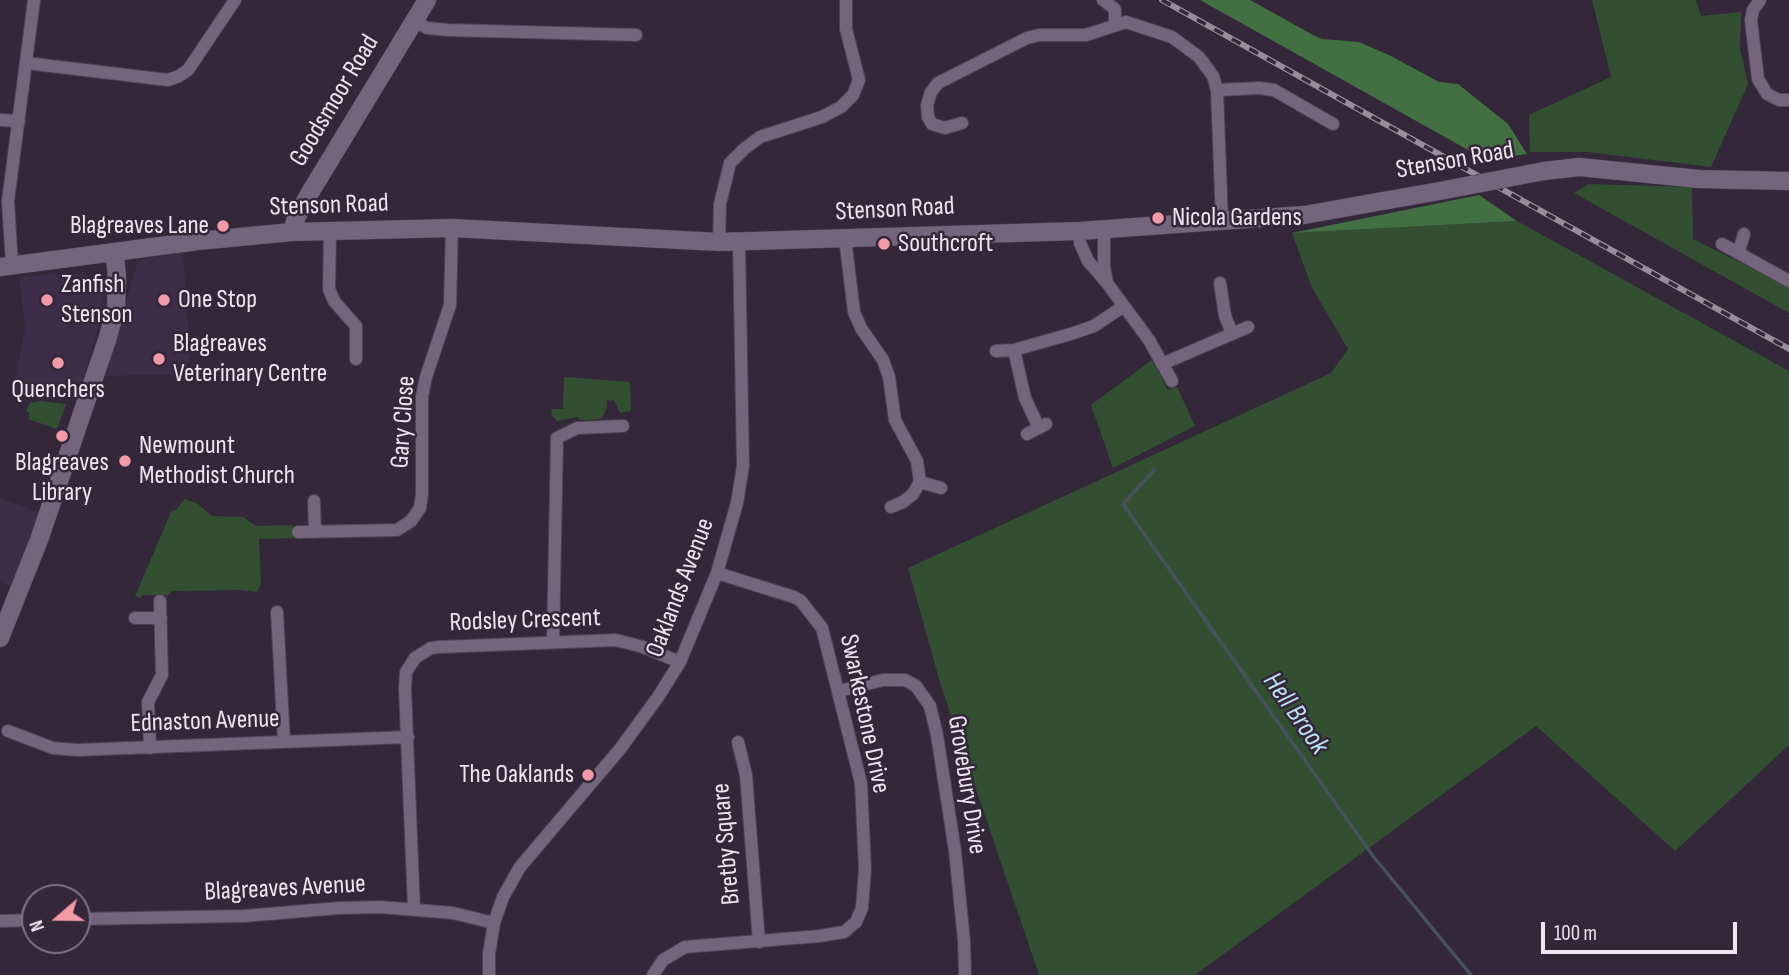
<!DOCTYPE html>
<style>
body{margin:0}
#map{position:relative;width:1789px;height:975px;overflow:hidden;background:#34273a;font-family:"Sofia Sans Condensed",sans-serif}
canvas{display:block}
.north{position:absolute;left:21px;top:884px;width:70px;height:70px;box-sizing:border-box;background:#34273a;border:2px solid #7e7384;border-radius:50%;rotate:250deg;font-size:19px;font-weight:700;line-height:28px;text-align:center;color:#eee5f2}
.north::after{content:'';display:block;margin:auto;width:24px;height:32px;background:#f39aa9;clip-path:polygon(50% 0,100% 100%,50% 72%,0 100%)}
.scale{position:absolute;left:1541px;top:922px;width:196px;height:32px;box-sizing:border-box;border:4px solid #eee5f2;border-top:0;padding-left:9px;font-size:21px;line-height:24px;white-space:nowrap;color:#eee5f2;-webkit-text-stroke:5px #34273a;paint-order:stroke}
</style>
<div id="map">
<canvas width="1789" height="975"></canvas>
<div class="north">N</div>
<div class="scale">100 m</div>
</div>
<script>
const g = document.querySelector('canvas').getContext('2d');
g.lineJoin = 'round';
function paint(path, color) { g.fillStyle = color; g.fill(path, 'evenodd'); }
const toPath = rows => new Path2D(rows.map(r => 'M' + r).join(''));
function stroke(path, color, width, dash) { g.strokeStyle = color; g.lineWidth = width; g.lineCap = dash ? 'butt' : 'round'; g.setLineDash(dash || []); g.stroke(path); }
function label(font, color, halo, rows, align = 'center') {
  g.font = font + ' "Sofia Sans Condensed",sans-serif'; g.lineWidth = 5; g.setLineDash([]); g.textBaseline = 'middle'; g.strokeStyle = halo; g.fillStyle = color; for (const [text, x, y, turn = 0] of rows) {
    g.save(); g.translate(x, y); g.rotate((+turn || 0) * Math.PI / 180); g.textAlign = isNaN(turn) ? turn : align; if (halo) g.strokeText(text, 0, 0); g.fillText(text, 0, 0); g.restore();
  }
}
paint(toPath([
 [183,253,190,352,186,374,105,376,137,264,143,259],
 [74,273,85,274,98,281,103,291,104,306,79,395,58,388,12,396,25,329,19,277],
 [0,498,40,513,13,587,0,582]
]), '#3e2d47');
paint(toPath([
 [1592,0,1696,0,1701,16,1741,12,1740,48,1748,84,1711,167,1588,152,1530,152,1529,115,1611,77],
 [1589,184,1692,187,1693,239,1789,287,1789,313,1574,193],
 [1517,221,1789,371,1789,745,1675,851,1536,726,1195,975,1039,975,941,686,908,568,1331,373,1348,349,1312,288,1292,233],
 [1152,360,1168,390,1177,387,1195,426,1113,468,1091,405],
 [564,377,630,382,631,411,620,413,614,400,607,401,607,408,601,419,580,420,578,417,557,421,552,416,551,409,563,409],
 [40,401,66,404,57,429,28,419,30,413,26,411,30,403],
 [185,499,198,504,212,516,243,517,256,526,293,525,294,538,259,539,261,584,257,592,240,590,172,591,168,595,143,595,140,598,135,596,172,510,176,510]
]), '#324f32');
paint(toPath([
 [1200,0,1250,0,1313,35,1322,39,1359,42,1389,55,1439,82,1458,84,1508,124,1527,154,1486,160],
 [1479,195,1517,221,1292,233]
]), '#427043');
stroke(toPath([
 [1154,470,1124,503,1125,507,1373,856,1471,975]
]), '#47525d', 3.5);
const street = toPath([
 [1103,0,1115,9,1115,25],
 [1760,0,1753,10,1751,20,1758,79,1767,94,1779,100,1789,100],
 [414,21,427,28,449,30,636,35],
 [26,63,168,80,179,76,188,70,235,0],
 [1217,90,1259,88,1274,90,1333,124],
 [0,120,19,121],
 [962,123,945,128,932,124,928,117,927,105,931,92,938,83,1027,38,1039,35,1086,35,1126,22,1172,37,1199,57,1213,76,1217,90,1222,222],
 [1104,229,1104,266,1107,283],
 [330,231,329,289,334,301,356,326,356,359],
 [1079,231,1080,243,1088,261,1107,283,1149,340,1172,381],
 [845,238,854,312,861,328,883,360,889,377,895,420,917,461,920,482],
 [719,242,720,204,730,163,744,149,760,137,822,117,841,107,853,95,859,80,846,29,846,0],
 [1722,244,1789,281],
 [1739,251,1744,234],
 [12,265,8,201,34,0],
 [1220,283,1225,316,1232,333],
 [1014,350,1025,398,1039,428],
 [996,351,1014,350,1074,333,1094,326,1124,306],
 [1162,364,1248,327],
 [1027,434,1046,424],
 [314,501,315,532],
 [891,507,903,502,913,494,920,482,941,488],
 [298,532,397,530,411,521,420,508,422,494,422,396,426,377,450,305,452,228],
 [277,612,284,742],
 [135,618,161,618],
 [553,641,557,438,577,428,623,426],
 [839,691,883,680,905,680,916,686,930,706,937,735,955,851,964,941,965,975],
 [8,731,53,748,77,750,408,737],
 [738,742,746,775,759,942],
 [150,748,148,702,162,675,160,601],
 [414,909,405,689,406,672,415,658,431,648,440,647,616,640,643,647,680,662],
 [77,919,244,916,339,908,380,907,453,913,494,923],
 [0,921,35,920],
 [489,975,489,954,494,923,503,897,520,867,620,749,658,697,680,662,717,573,737,503,743,466,739,242],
 [653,975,663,960,685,947,819,936,844,932,856,922,862,908,865,869,861,783,822,628,801,601,794,597,717,573]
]);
const secondary = toPath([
 [1544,171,1579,167,1699,179,1789,181],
 [292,232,296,218,308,196,427,0],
 [0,267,198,241,292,232,452,228,719,242,1079,231,1304,215,1445,190],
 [0,638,39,540,107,340,116,308,117,280,115,253]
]);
stroke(street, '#4e4253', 14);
stroke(secondary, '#4e4253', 19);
stroke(street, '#74657c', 12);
stroke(secondary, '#74657c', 18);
const rail = toPath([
 [1162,0,1789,349]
]);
stroke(rail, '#988d9c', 6);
stroke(rail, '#34273a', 3.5, [10]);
const secondaryBridge = toPath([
 [1445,190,1544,171]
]);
stroke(secondaryBridge, '#4e4253', 19, []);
stroke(secondaryBridge, '#74657c', 18);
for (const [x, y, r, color] of [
 [1158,218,7,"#f39aa9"],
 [223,226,7,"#f39aa9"],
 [884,244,7,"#f39aa9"],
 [47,300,7,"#f39aa9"],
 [164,300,7,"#f39aa9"],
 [159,359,7,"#f39aa9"],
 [58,363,7,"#f39aa9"],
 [62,436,7,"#f39aa9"],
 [125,461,7,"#f39aa9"],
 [588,775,7,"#f39aa9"]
]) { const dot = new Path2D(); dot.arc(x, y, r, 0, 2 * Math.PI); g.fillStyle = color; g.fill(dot); stroke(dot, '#34273a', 2.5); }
label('26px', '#eee5f2', '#34273a', [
 ["Goodsmoor Road",335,101,-59],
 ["Stenson Road",1455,161,-10],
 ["Stenson Road",329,206,-2],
 ["Stenson Road",895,210,-3],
 ["Gary Close",404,422,-86],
 ["Oaklands Avenue",681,588,-69],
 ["Rodsley Crescent",525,621,-2],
 ["Swarkestone Drive",864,714,78],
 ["Ednaston Avenue",205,722,-2],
 ["Grovebury Drive",966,785,81],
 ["Bretby Square",727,844,-95],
 ["Blagreaves Avenue",285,889,-3]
]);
label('26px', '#eee5f2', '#34273a', [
 ["Nicola Gardens",1172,218],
 ["Blagreaves Lane",209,226,"right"],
 ["Southcroft",898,244],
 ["Zanfish",61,285],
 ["Stenson",61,315],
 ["One Stop",178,300],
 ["Blagreaves",173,344],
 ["Veterinary Centre",173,374],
 ["Quenchers",58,390,"center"],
 ["Newmount",139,446],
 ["Methodist Church",139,476],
 ["Blagreaves",62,463,"center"],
 ["Library",62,493,"center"],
 ["The Oaklands",574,775,"right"]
], 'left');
label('italic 28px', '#bce1f4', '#34273a', [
 ["Hell Brook",1295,714,55]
]);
</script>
